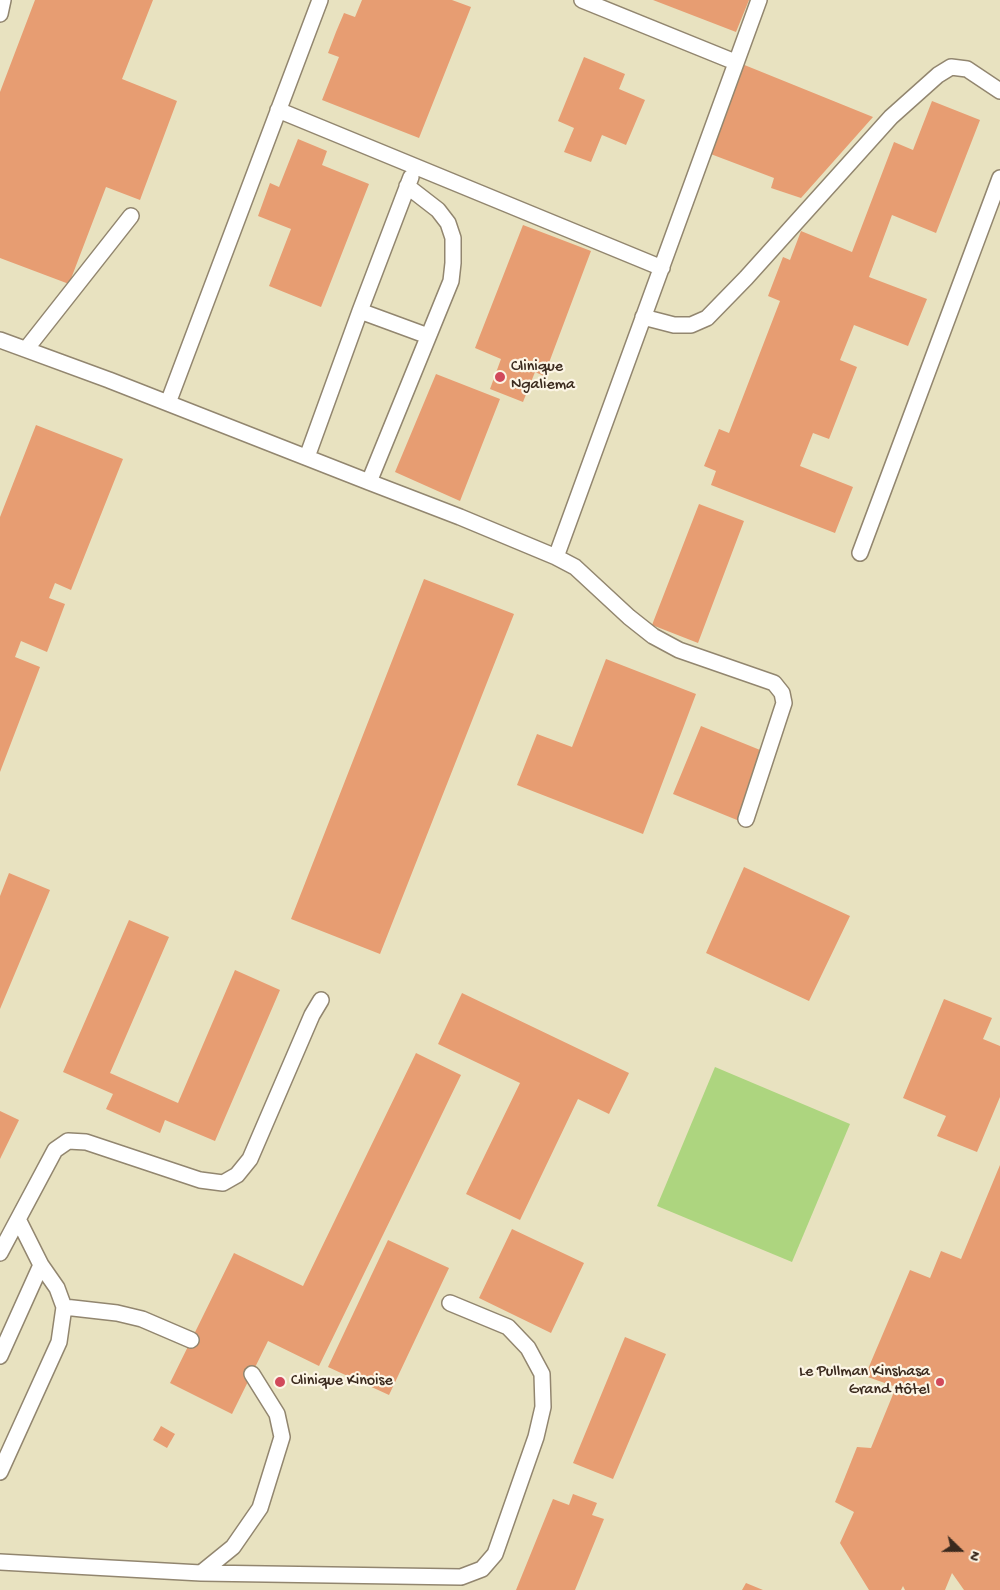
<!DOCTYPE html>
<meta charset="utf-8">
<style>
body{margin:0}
#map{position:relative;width:1000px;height:1590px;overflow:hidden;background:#e8e2c0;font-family:"Gochi Hand",sans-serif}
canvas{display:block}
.north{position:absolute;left:935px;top:1525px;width:50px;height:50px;-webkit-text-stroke:4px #fcf5e5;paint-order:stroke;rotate:112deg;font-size:14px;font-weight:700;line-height:20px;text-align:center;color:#3b2a1e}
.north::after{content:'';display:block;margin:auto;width:18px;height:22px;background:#3b2a1e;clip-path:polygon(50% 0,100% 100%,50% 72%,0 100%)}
</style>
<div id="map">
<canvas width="1000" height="1590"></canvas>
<div class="north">N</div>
</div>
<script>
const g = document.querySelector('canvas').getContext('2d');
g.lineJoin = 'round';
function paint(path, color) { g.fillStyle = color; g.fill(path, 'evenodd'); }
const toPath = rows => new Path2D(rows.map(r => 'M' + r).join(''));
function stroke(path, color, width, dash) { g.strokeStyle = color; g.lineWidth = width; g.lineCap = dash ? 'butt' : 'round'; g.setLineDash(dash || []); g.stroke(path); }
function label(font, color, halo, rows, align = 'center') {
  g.font = font + ' "Gochi Hand",sans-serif'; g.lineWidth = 4.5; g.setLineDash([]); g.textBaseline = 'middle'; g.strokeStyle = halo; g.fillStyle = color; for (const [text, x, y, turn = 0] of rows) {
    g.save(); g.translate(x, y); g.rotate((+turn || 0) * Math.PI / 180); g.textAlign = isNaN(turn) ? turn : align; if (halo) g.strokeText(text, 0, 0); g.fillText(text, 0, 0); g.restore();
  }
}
paint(toPath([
 [715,1067,850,1124,792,1262,657,1206]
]), '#add57f');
paint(toPath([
 [35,0,153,0,122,79,177,101,140,200,106,187,69,284,0,258,0,92],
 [362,0,452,0,471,7,419,138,322,100,339,57,328,53,336,32,344,13,355,17],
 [653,0,749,0,736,32],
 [584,57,625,74,619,89,645,100,626,145,602,135,591,162,564,152,574,128,558,121],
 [742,64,873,117,801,198,771,188,774,178,708,153],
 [932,101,980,120,936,233,892,215,869,277,927,299,908,346,854,325,840,360,857,367,829,439,813,433,800,466,853,487,835,533,711,485,716,471,704,466,719,429,729,433,780,301,768,296,783,257,790,260,801,231,852,252,894,142,913,150],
 [298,139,327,151,322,165,369,184,321,307,269,286,291,229,258,216,270,183,279,187],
 [523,225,591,251,544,376,535,372,523,402,490,389,501,359,475,348],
 [436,374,500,399,460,501,395,472],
 [36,425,123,459,71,590,55,583,49,598,65,604,47,652,21,641,15,657,40,667,0,772,0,517],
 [699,504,744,521,698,643,652,625],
 [424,579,514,614,380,954,291,919],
 [606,659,696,694,643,834,517,785,537,734,572,747],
 [701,726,765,752,737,820,673,794],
 [744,867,850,916,809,1001,706,953],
 [9,873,50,890,0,1009,0,896],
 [129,920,169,937,110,1073,178,1103,235,970,280,990,215,1141,165,1120,160,1133,106,1109,113,1094,63,1072],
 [462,993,629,1073,609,1114,578,1099,520,1220,466,1194,520,1083,438,1044],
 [944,999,992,1018,983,1039,1000,1046,1000,1097,977,1152,937,1136,946,1116,903,1098],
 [416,1053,461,1075,319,1366,268,1341,232,1414,170,1383,234,1253,303,1286],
 [0,1111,19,1120,0,1159],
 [1000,1165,1000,1590,964,1590,952,1573,945,1590,905,1590,903,1586,901,1590,869,1590,840,1543,854,1512,835,1502,857,1447,871,1448,896,1387,865,1376,910,1270,930,1278,941,1251,961,1259],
 [512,1229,584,1263,551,1333,479,1298],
 [388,1240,449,1268,389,1395,328,1367],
 [625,1337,666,1354,613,1479,573,1463],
 [161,1426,175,1434,167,1448,153,1440],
 [573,1494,597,1503,592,1515,604,1519,575,1590,516,1590,553,1499,569,1505],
 [746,1583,763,1590,742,1590]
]), '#e79d72');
const service = toPath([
 [582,0,735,62],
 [0,14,3,0],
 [278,110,662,268],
 [360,311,428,336],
 [643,317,674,325,691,325,707,318,746,278,891,117,938,75,951,67,967,69,1000,91],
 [0,340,109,380,369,482,460,517,556,557,575,567,629,617,653,636,679,650,774,683,782,693,784,703,746,819],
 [27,348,131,216],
 [168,403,320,0],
 [307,457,360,311,411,177],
 [369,482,451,281,453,263,453,238,448,223,438,210,407,186],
 [860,553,1000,178],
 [556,557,759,0],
 [0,1253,55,1150,68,1141,86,1142,200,1180,223,1183,237,1175,250,1159,312,1015,321,1000],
 [64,1307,117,1313,142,1319,191,1340],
 [0,1356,41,1265,18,1219],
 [0,1472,59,1342,64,1307,57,1288,41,1265],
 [0,1562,201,1573,233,1547,260,1508,282,1437,277,1414,252,1374],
 [201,1573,461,1577,482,1569,495,1554,536,1437,543,1407,542,1374,528,1348,508,1327,450,1303]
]);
stroke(service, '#92866f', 18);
stroke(service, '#fff', 15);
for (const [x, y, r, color] of [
 [500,377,6,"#d1495b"],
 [280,1382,6,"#d1495b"],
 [940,1382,5,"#d1495b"]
]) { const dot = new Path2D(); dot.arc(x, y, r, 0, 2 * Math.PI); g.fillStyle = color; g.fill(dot); stroke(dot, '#fcf5e5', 2); }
label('16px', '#3b2a1e', '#fcf5e5', [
 ["Clinique",511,368],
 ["Ngaliema",511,386],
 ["Le Pullman Kinshasa",930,1373,"right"],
 ["Grand Hôtel",930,1391,"right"],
 ["Clinique Kinoise",291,1382]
], 'left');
</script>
